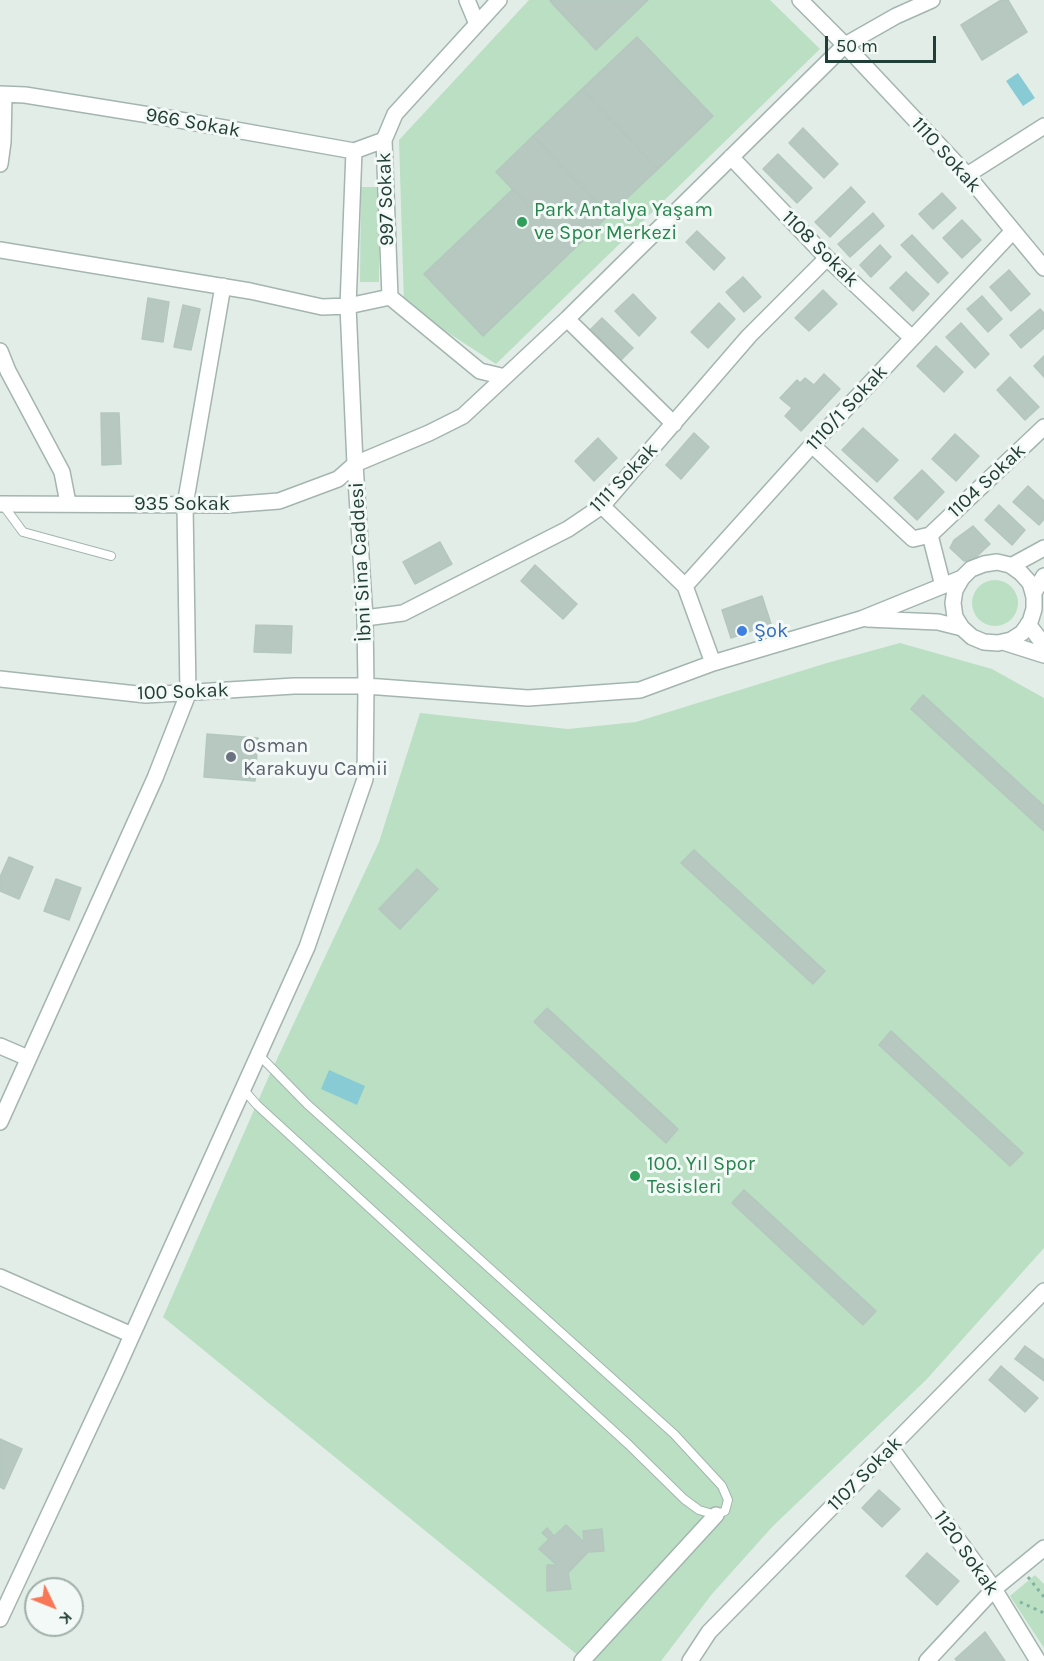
<!DOCTYPE html>
<meta charset="utf-8">
<style>
body{margin:0}
#map{position:relative;width:1044px;height:1661px;overflow:hidden;background:#e2ede8;font-family:Karla,sans-serif}
canvas{display:block}
.north{position:absolute;left:24px;top:1577px;width:60px;height:60px;box-sizing:border-box;background:#f3f9f6;border:2px solid #9fafa9;border-radius:50%;rotate:133deg;font-size:16px;font-weight:700;line-height:24px;text-align:center;color:#213f36}
.north::after{content:'';display:block;margin:auto;width:21px;height:27px;background:#f77757;clip-path:polygon(50% 0,100% 100%,50% 72%,0 100%)}
.scale{position:absolute;left:825px;top:36px;width:111px;height:27px;box-sizing:border-box;border:3px solid #213f36;border-top:0;padding-left:8px;font-size:18px;line-height:21px;white-space:nowrap;color:#213f36;-webkit-text-stroke:4px #f3f9f6;paint-order:stroke}
</style>
<div id="map">
<canvas width="1044" height="1661"></canvas>
<div class="north">K</div>
<div class="scale">50 m</div>
</div>
<script>
const g = document.querySelector('canvas').getContext('2d');
g.lineJoin = 'round';
function paint(path, color) { g.fillStyle = color; g.fill(path, 'evenodd'); }
const toPath = rows => new Path2D(rows.map(r => 'M' + r).join(''));
function stroke(path, color, width, dash) { g.strokeStyle = color; g.lineWidth = width; g.lineCap = dash ? 'butt' : 'round'; g.setLineDash(dash || []); g.stroke(path); }
function label(font, color, halo, rows, align = 'center') {
  g.font = font + ' Karla,sans-serif'; g.lineWidth = 6; g.setLineDash([]); g.textBaseline = 'middle'; g.strokeStyle = halo; g.fillStyle = color; for (const [text, x, y, turn = 0] of rows) {
    g.save(); g.translate(x, y); g.rotate((+turn || 0) * Math.PI / 180); g.textAlign = isNaN(turn) ? turn : align; if (halo) g.strokeText(text, 0, 0); g.fillText(text, 0, 0); g.restore();
  }
}
paint(toPath([
 [529,0,770,0,820,49,496,364,404,304,399,140],
 [361,187,380,187,379,282,360,282],
 '972 603a23 23 0 1 1 46 0a23 23 0 1 1-46 0Z',
 [900,643,992,669,1044,698,1044,1248,926,1380,773,1526,712,1594,661,1661,585,1661,163,1317,269,1076,379,842,420,713,568,729,636,722,827,663],
 [1035,1575,1044,1584,1044,1648,1010,1596]
]), '#badfc3');
paint(toPath([
 [1018,73,1035,98,1023,106,1006,81],
 [329,1070,365,1086,357,1105,321,1089]
]), '#88cbd4');
const building = toPath([
 [551,0,648,0,596,50,550,1,551,0],
 [1001,0,1008,0,1027,32,982,60,961,25,1001,0],
 [637,37,713,116,658,169,582,89,637,37],
 [582,89,658,169,609,215,533,136,582,89],
 [803,128,838,164,824,178,789,143,803,128],
 [533,136,609,215,572,251,496,172,533,136],
 [778,154,812,188,797,203,763,169,778,154],
 [851,187,865,202,830,237,815,222,851,187],
 [513,189,572,251,483,336,424,274,513,189],
 [942,193,956,208,933,229,919,214,942,193],
 [873,213,884,226,850,257,838,244,873,213],
 [962,220,981,240,962,258,943,238,962,220],
 [697,231,725,258,714,270,686,242,697,231],
 [912,235,948,273,938,283,901,245,912,235],
 [880,245,891,257,871,277,860,265,880,245],
 [1009,270,1030,294,1011,311,990,287,1009,270],
 [906,272,929,294,913,311,890,288,906,272],
 [743,277,761,297,744,312,726,292,743,277],
 [823,290,837,304,809,331,795,318,823,290],
 [633,294,656,318,639,336,615,311,633,294],
 [982,296,1002,319,988,332,967,309,982,296],
 [148,298,169,302,163,342,142,339,148,298],
 [719,303,735,319,708,348,691,332,719,303],
 [183,305,200,309,191,350,174,347,183,305],
 [1040,309,1044,313,1044,328,1021,348,1010,335,1040,309],
 [602,318,633,348,621,360,590,330,602,318],
 [961,323,989,354,975,368,946,337,961,323],
 [936,346,963,372,944,392,917,366,936,346],
 [1044,356,1044,377,1034,366,1044,356],
 [824,374,840,389,801,431,785,416,792,408,780,398,797,380,800,383,805,378,814,385,824,374],
 [1010,377,1039,407,1025,420,997,390,1010,377],
 [101,413,119,413,121,464,102,465,101,413],
 [863,428,898,460,877,482,842,450,863,428],
 [694,433,709,447,681,479,666,465,694,433],
 [955,434,979,456,956,481,932,459,955,434],
 [598,438,617,458,594,481,575,461,598,438],
 [922,470,944,492,917,520,894,498,922,470],
 [1028,486,1044,501,1044,519,1039,525,1013,502,1028,486],
 [999,505,1025,530,1012,545,985,520,999,505],
 [973,526,990,544,974,559,964,561,950,548,954,540,973,526],
 [440,542,452,564,415,584,403,562,440,542],
 [535,565,577,604,563,619,521,581,535,565],
 [762,596,771,624,731,638,722,610,762,596],
 [256,625,292,626,291,653,254,652,256,625],
 [923,695,1044,806,1044,831,911,709,923,695],
 [207,734,258,738,255,781,204,777,207,734],
 [694,850,825,971,813,984,681,863,694,850],
 [9,857,33,867,19,899,0,891,0,877,9,857],
 [417,869,438,889,400,929,379,909,417,869],
 [56,879,81,888,69,920,44,911,56,879],
 [547,1008,678,1129,666,1143,534,1022,547,1008],
 [891,1031,1023,1153,1010,1166,879,1045,891,1031],
 [744,1190,876,1311,863,1325,732,1203,744,1190],
 [1025,1346,1044,1360,1044,1381,1015,1359,1025,1346],
 [1001,1366,1038,1398,1025,1412,989,1380,1001,1366],
 [0,1439,22,1449,4,1489,0,1487,0,1439],
 [879,1490,900,1509,882,1527,862,1508,879,1490],
 [566,1525,584,1542,583,1531,602,1529,604,1551,588,1552,568,1573,571,1589,547,1591,547,1565,557,1565,539,1549,549,1539,542,1533,547,1528,554,1536,566,1525],
 [927,1553,959,1581,937,1605,906,1576,927,1553],
 [985,1632,1005,1661,957,1661,955,1659,985,1632]
]);
paint(building, '#b7c8c1');
stroke(building, '#b4c7be', 1.5);
const service = toPath([
 [3,505,23,532,111,556],
 [243,1089,257,1105,629,1445,684,1499,699,1510,716,1515,725,1511,728,1500,722,1486,674,1434,307,1104,259,1055]
]);
const minor = toPath([
 [467,0,477,24],
 [800,0,845,45,967,175,1044,268],
 [932,0,896,16,845,45,567,319,463,416,429,433,355,464,365,618,366,686,528,698,640,690,713,663,861,619,962,578],
 [0,94,25,95,174,119,354,151,384,140],
 [731,157,827,258,912,338],
 [0,164,3,142,4,95],
 [967,175,1044,126],
 [0,250,250,291,322,307,348,306,390,297,480,371,505,377],
 [390,297,384,140,395,114,499,0],
 [567,319,674,424],
 [0,351,8,371,62,472,68,503],
 [812,445,913,539,930,535,1044,427],
 [0,504,227,505,279,501,338,479,355,464,348,306,354,151],
 [602,506,685,586,713,663],
 [930,535,943,586],
 [1011,566,1044,548],
 [685,586,812,445,1012,232],
 [1033,594,1044,576],
 [365,618,403,613,568,529,602,506,749,336,827,258],
 [867,619,938,622,962,628,972,637,984,642,998,643,1011,640,1022,633,1030,622,1034,609,1034,596,1030,583,1021,573,1010,565,997,562,984,564,971,569,962,578,955,590,953,603,955,617,962,628],
 [1028,624,1044,645],
 [1003,642,1044,655],
 [0,679,146,695,294,686,366,686,365,779,307,947,115,1373,0,1619],
 [0,1046,28,1058],
 [0,1122,155,778,188,694,185,505,223,286],
 [0,1277,132,1335],
 [891,1448,994,1589,1038,1661],
 [582,1661,716,1515],
 [690,1661,709,1632,1044,1291],
 [927,1661,994,1589,1044,1548]
]);
stroke(service, '#a4b5af', 10);
stroke(minor, '#a4b5af', 18);
stroke(toPath([
 [1028,1577,1044,1597],
 [1020,1602,1044,1613]
]), '#82b2a1', 3, [3, 4.5]);
stroke(service, '#fff', 8);
stroke(minor, '#fff', 15);
for (const [x, y, r, color] of [
 [522,222,6,"#2e9e5b"],
 [742,631,6,"#3f7fe0"],
 [231,757,6,"#6b7280"],
 [635,1176,6,"#2e9e5b"]
]) { const dot = new Path2D(); dot.arc(x, y, r, 0, 2 * Math.PI); g.fillStyle = color; g.fill(dot); stroke(dot, '#f3f9f6', 2); }
label('20px', '#213f36', '#f3f9f6', [
 ["966 Sokak",193,123,10],
 ["1110 Sokak",946,155,48],
 ["997 Sokak",386,199,-92],
 ["1108 Sokak",820,249,45],
 ["1110/1 Sokak",847,408,-47],
 ["1111 Sokak",624,478,-46],
 ["1104 Sokak",987,481,-43],
 ["935 Sokak",182,504],
 ["İbni Sina Caddesi",361,562,-93],
 ["100 Sokak",183,692,-2],
 ["1107 Sokak",865,1474,-45],
 ["1120 Sokak",966,1553,55]
]);
label('20px', '#27864d', '#f3f9f6', [
 ["Park Antalya Yaşam",534,210],
 ["ve Spor Merkezi",534,233],
 ["100. Yıl Spor",647,1164],
 ["Tesisleri",647,1187]
], 'left');
label('20px', '#366cbe', '#f3f9f6', [
 ["Şok",754,631]
], 'left');
label('20px', '#5b616d', '#f3f9f6', [
 ["Osman",243,746],
 ["Karakuyu Camii",243,769]
], 'left');
</script>
